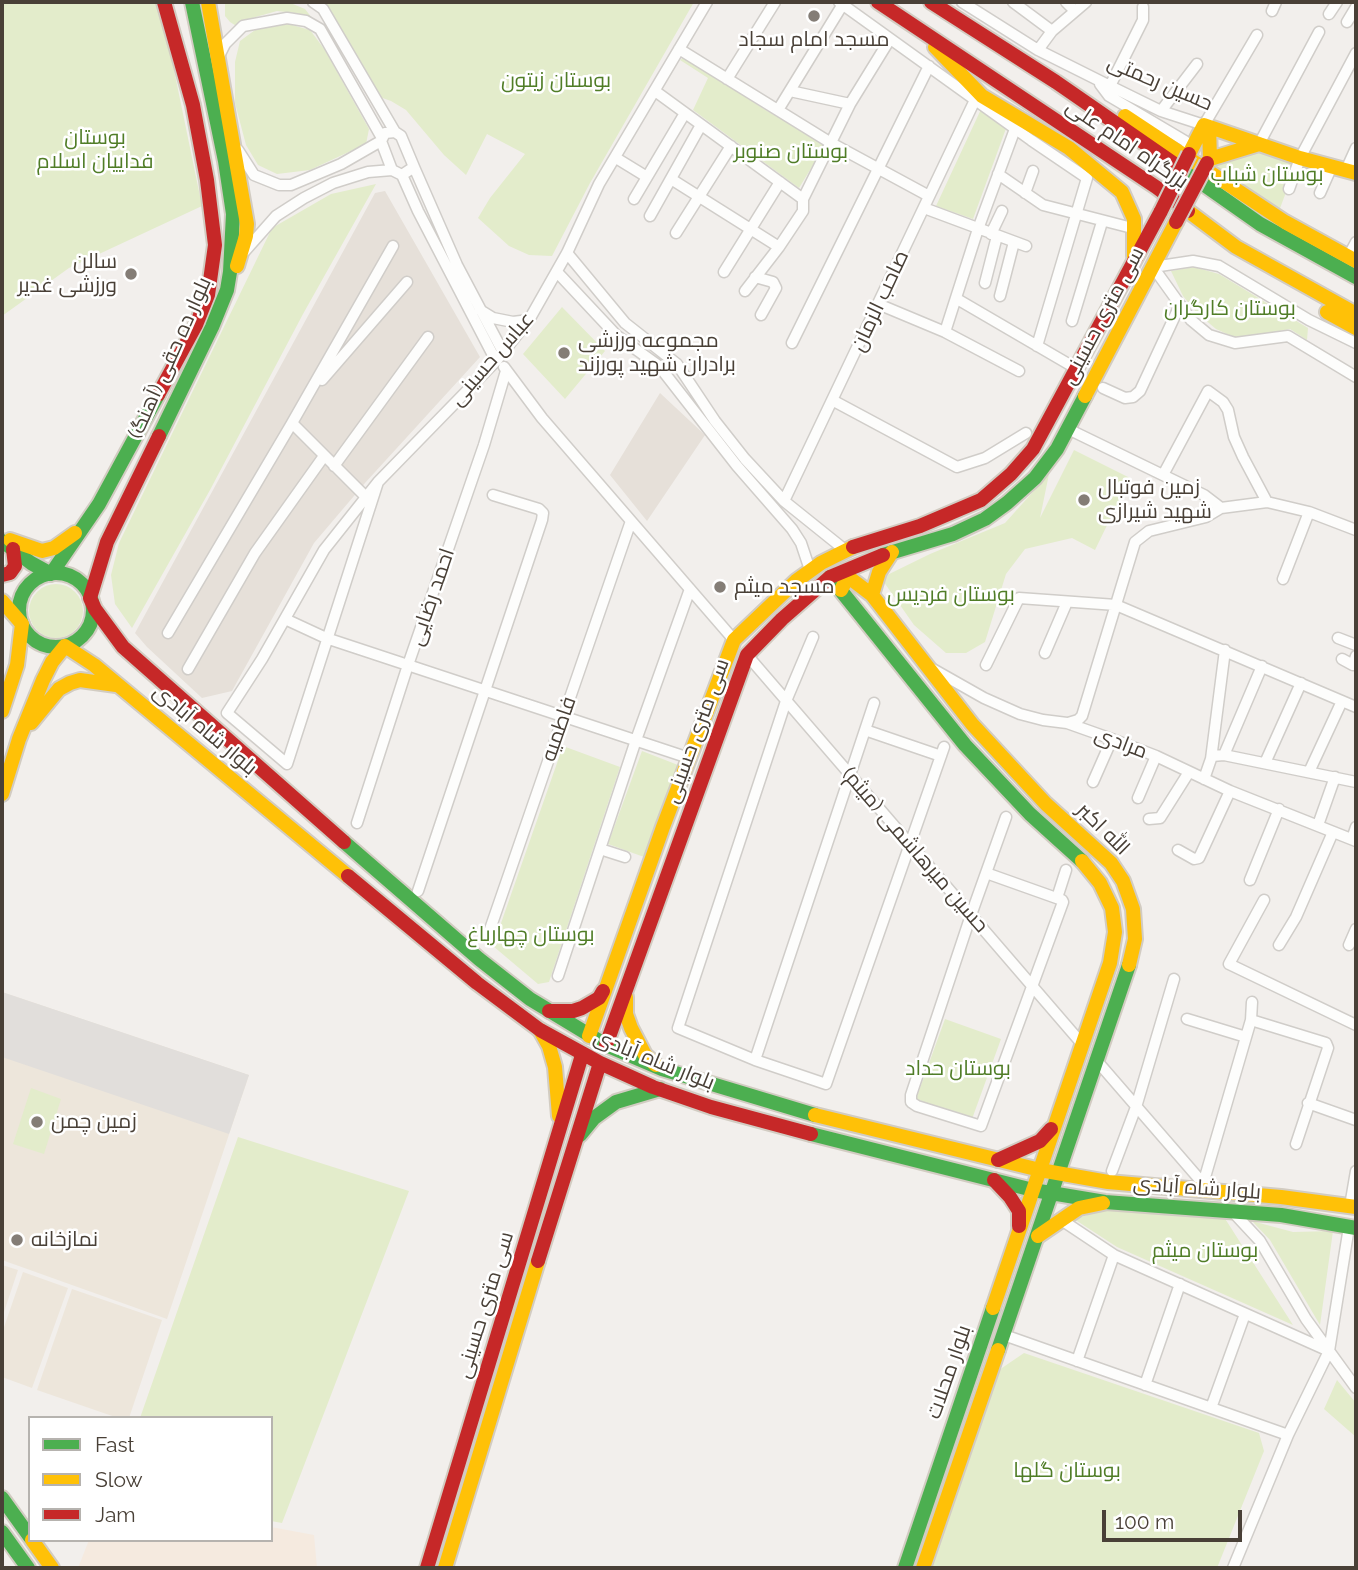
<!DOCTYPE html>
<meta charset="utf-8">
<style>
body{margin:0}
#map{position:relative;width:1358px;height:1570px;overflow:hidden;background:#f2efec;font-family:Raleway,sans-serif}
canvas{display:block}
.frame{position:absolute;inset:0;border:4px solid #494037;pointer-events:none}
.legend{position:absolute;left:28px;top:1416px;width:245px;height:126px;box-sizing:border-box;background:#fff;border:2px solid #b6b3af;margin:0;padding:9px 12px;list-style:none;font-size:21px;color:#494037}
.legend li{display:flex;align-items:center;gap:14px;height:35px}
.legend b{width:35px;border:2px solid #b6b3af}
.scale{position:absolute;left:1102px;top:1510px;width:140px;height:32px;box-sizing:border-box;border:4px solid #494037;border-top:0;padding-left:9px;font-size:21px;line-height:24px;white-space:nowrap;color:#494037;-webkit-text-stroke:5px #fff;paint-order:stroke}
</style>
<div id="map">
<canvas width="1358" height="1570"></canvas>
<div class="frame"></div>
<ul class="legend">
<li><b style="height:9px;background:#4caf50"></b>Fast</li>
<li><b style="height:9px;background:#ffc107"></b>Slow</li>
<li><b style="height:9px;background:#c62828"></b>Jam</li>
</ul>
<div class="scale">100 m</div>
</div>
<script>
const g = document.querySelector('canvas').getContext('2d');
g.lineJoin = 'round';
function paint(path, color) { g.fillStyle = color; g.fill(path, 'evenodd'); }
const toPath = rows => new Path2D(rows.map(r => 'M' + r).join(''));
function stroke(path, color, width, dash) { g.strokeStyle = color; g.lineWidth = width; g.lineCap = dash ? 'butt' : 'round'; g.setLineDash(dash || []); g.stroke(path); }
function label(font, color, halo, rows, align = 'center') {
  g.font = font + ' Raleway,Cairo,sans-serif'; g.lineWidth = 5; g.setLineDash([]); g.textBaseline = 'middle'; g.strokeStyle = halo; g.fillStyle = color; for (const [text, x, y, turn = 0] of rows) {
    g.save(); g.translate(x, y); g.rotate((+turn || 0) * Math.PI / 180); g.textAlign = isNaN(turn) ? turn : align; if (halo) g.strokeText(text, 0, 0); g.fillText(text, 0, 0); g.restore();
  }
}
paint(toPath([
 [385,191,480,357,365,483,314,543,232,691,202,698,147,647,135,633,375,193],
 [660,393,705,435,647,521,610,475]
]), '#e6e0d9');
paint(toPath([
 [271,1527,314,1535,317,1568,78,1568,89,1540,271,1540]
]), '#f5eadf');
paint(toPath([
 [2,992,249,1075,167,1319,2,1260],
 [2,1265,18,1270,2,1318],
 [23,1272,68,1288,32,1388,2,1377,2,1333],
 [72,1289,162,1320,129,1418,118,1418,37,1390]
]), '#ede6db');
paint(toPath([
 [2,2,160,2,202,206,69,268,2,316],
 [225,2,288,2,305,9,312,18,295,13,277,11,245,20,238,27,230,22,225,16],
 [320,2,694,2,590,183,552,256,529,255,509,246,478,218,490,198,525,154,487,134,466,175,444,155,406,110,391,101,374,95],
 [285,23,310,30,325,50,369,129,366,144,310,170,277,174,258,165,246,145,235,103,235,62,240,41,255,30],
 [685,57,767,111,826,144,799,188,693,110,708,78,680,60],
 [983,105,1008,123,973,219,936,206],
 [1258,149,1298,160,1279,211,1212,167],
 [376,184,303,314,210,490,132,628,115,604,111,575,119,543,272,228,331,194],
 [1194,267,1219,274,1308,328,1307,340,1290,329,1238,339,1216,329,1197,313,1183,296,1171,271],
 [562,307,605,351,565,399,523,354],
 [1074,450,1130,478,1095,550,1072,538,1025,549,1006,574,985,642,966,653,946,653,914,625,881,578,930,554,1005,523,1049,474,1040,518],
 '29 611a27 27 0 1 1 54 0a27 27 0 1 1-54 0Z',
 [563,746,620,767,549,982,538,984,493,946],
 [642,751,678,765,644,857,608,844],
 [945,1019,1001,1039,972,1119,916,1099],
 [31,1088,61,1099,44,1154,13,1144],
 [238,1137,409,1191,282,1523,271,1521,271,1418,140,1418],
 [1108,1209,1224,1217,1293,1325,1117,1247,1074,1219],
 [1252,1221,1293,1232,1333,1231,1320,1325,1270,1240],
 [1024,1353,1259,1433,1264,1451,1217,1568,932,1568,999,1370],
 [1337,1380,1356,1403,1356,1437,1324,1409]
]), '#e3eccb');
paint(toPath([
 [2,992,249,1075,229,1134,2,1057]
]), '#e1dedb');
const street = toPath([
 [313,2,323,9,395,132],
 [839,2,1031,140,1087,178,1037,346],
 [962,2,1038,50,1110,86,1161,111,1204,125,1257,35],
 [1013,2,1052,31],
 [1066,2,1075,11],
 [1272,11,1276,2],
 [1329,14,1337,2],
 [1347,22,1356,7],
 [679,49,831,143,929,196],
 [1038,50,1052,31,1086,2],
 [218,58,225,44,243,26,287,18,306,21,320,29,382,138],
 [727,79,775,2],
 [1100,84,1109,96,1185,141,1191,151],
 [1110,86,1143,20,1143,7],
 [655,91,803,199],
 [790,91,850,104],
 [778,110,843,4],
 [1161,111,1197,64],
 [1259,144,1319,32],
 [238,150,254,175,279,185,291,185,341,164,381,141,385,133,395,132,401,136,414,167,402,175,392,170,381,141],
 [616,158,647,177],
 [414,167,457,265,503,352],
 [1346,170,1356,148],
 [998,174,1043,205,1136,229],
 [402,175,418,211,496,361],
 [671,179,779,247],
 [1289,189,1300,158,1356,53],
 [1025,193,1033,171],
 [1320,193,1332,166],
 [634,199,685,113],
 [924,208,1026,246],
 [650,216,701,125],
 [676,233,731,146],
 [991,234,1002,211],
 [245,251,276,216,304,198,333,183,368,172,392,170],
 [567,253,625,323,677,364,715,421,745,459,784,501,845,550],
 [1349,255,1356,242],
 [557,272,616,335,659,366,737,466,792,529,801,543,810,570],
 [724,272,780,182],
 [755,277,773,282,776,288,761,315],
 [985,283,997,236],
 [745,291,779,247,803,211,803,199,850,104,890,39],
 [1000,296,1014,242],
 [957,299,1077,369],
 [878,304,945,332,1019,371],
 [480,310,493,318,513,322,529,320],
 [1072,321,1102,222],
 [945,332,978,229,1015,129],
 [792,343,929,66],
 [1356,343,1309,320,1219,266,1193,261,1153,267,1191,320,1209,335,1235,343,1288,336,1356,377],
 [504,367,542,418,734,640],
 [322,380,407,282],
 [1103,388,1125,398,1133,397,1140,391,1180,305],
 [832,400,957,467,985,458,1026,433],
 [1068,429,1204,495,1221,508,1267,502,1309,512,1356,530],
 [334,466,428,337],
 [1163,475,1208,391,1223,402,1228,410,1234,437,1243,457,1267,502],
 [378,482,287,764,227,713,262,659,324,550,378,482,496,361,529,320,567,253,599,184,707,2],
 [366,497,292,423,393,246],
 [784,501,975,100],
 [1283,579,1309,512],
 [285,619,326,638,689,758],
 [168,633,292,423],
 [813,637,786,701,678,1028,755,1060,826,1084,944,747],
 [1338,638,1356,645],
 [1045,653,1067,602],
 [747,655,1083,1045],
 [1342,659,1353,665,1356,656],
 [986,665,1019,598,1116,605,1356,707],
 [931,668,984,698,1020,714,1043,720,1067,723,1112,739,1156,756,1230,791,1356,841],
 [188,669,255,553,324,456],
 [1068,723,1078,720,1082,716,1135,542,1149,531,1206,517,1221,508],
 [865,730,941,756],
 [1224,755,1262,666],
 [1211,759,1225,650],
 [1265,763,1301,683],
 [1309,772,1342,701],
 [1204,779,1212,756,1224,755,1356,782],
 [1093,782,1112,739],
 [1138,798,1156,756],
 [1149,819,1160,818,1189,772],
 [357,823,408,665,484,445,506,371],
 [1318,825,1335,777],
 [1352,839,1356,827],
 [600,849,625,857],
 [1178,850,1194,859,1199,858,1230,791],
 [986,873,1062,900,1063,902,981,1126,917,1106,911,1102,911,1095,971,915,1006,817],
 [1250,880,1279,809],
 [418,891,542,520,543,513,539,509,493,495],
 [1057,898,1066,870],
 [1264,900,1229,964,1356,1025],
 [487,938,631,521],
 [1279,945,1296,917,1333,832],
 [1349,945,1356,929],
 [558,976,636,740,690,589],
 [1187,1019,1246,1037],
 [1251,1020,1326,1043,1328,1048,1296,1144],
 [755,1060,874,703],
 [1097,1061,1207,1188],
 [1308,1103,1356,1120],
 [1112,1171,1136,1107,1174,979],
 [1203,1184,1251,1020,1252,1002],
 [1350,1206,1356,1171],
 [1233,1212,1260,1241,1306,1319,1356,1388],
 [1060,1219,1114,1255,1329,1351],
 [1004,1335,1288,1435],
 [1077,1361,1114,1255],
 [1145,1385,1180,1284],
 [1211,1408,1245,1314],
 [1233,1568,1288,1435,1329,1351,1349,1227]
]);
const fast = toPath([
 [1176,165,1260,224,1356,277],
 [159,436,212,327,227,290,230,272,233,214,225,161,192,2],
 [2,541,31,563,51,574,99,504,158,395],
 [883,555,953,534,985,519,1007,503,1035,478,1057,449,1085,396],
 '19 610a37 37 0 1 1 74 0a37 37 0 1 1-74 0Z',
 [830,577,965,745,1030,814,1082,861],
 [344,842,479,959,530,999,606,1045,662,1069,815,1115],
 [811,1134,1033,1190,1105,1202,1281,1215,1356,1228],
 [580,1135,594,1118,616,1102,660,1089],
 [998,1350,1129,965],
 [2,1498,30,1537],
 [2,1532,28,1568],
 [905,1568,993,1308]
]);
const slow = toPath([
 [208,2,247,224,246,236,237,266],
 [935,47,982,96,1069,148,1122,192,1134,219,1134,256],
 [1125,116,1285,222,1356,261],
 [1189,154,1204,125,1300,158,1356,173],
 [1210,159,1259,144],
 [1207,163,1210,159,1209,127],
 [1188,211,1236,247,1356,314],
 [1327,312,1356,328],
 [1085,396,1176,222],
 [10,540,42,551,54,548,75,533],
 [892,552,879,572,872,595,972,724,1046,804,1111,863,1123,881,1133,909,1135,939,1129,965],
 [841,590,845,582,851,579,872,595],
 [2,601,22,624,17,665,2,711],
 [31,723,59,689,70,683,80,680,116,685],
 [2,794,19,739,43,680,52,662,65,646,94,665,348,876],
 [626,997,626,1014,631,1028,645,1055,656,1065],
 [540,1030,549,1046,555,1067,559,1116],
 [589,1036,663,827,734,640,796,581,821,563,853,547],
 [815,1115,1040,1170,1108,1182,1281,1197,1356,1207],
 [1038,1236,1079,1208,1103,1203],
 [993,1308,1110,963,1115,932,1112,908,1100,883,1082,861],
 [32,1540,52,1568],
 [445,1568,538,1261],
 [923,1568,998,1350]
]);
const jam = toPath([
 [878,2,1156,187,1188,211],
 [931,2,1056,82,1176,165],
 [158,395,196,325,208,295,215,245,207,180,193,105,164,2],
 [159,436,107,542,90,598,95,609,123,647,344,842],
 [853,547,920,526,981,500,1011,474,1033,449,1161,211],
 [2,575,10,573,15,566,13,549],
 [348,876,477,983,540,1030,600,1063,653,1087,711,1107,811,1134],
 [549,1011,573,1011,582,1008,599,998,603,991],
 [606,1045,747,655,782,619,830,577,883,555],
 [998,1160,1040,1141,1051,1129],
 [994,1180,1010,1197,1019,1211,1019,1226],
 [538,1261,600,1063],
 [427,1568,582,1055]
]);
stroke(street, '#d0cdc9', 13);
stroke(fast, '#d2ccc2', 18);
stroke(slow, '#d2ccc2', 18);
stroke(jam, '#d2ccc2', 18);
stroke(street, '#fdfdfc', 10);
stroke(fast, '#4caf50', 14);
stroke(slow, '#ffc107', 14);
stroke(jam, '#c62828', 14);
const jamBridge = toPath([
 [1161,211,1189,154],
 [1176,222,1207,163]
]);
stroke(jamBridge, '#d2ccc2', 18, []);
stroke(jamBridge, '#c62828', 14);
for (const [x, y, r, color] of [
 [814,16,7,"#847d76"],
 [131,274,7,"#847d76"],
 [564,353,7,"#847d76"],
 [1084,500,7,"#847d76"],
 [720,587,7,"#847d76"],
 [37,1122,7,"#847d76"],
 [17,1240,7,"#847d76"]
]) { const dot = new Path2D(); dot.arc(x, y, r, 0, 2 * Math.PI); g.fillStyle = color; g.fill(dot); stroke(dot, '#fff', 2.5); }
label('21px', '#494037', '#fff', [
 ["مسجد امام سجاد",814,40,"center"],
 ["سالن",117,262,"right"],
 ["ورزشی غدیر",117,286,"right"],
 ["مجموعه ورزشی",578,341],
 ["برادران شهید پورزند",578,365],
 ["زمین فوتبال",1098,488],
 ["شهید شیرازی",1098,512],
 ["مسجد میثم",734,587],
 ["زمین چمن",51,1122],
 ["نمازخانه",31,1240]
], 'left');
label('21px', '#507d27', '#fff', [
 ["بوستان زیتون",556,81],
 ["بوستان",95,138],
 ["فداییان اسلام",95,162],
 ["بوستان صنوبر",791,152],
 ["بوستان شباب",1267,175],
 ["بوستان کارگران",1230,309],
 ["بوستان فردیس",951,595],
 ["بوستان چهارباغ",531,935],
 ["بوستان حداد",958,1069],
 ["بوستان میثم",1205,1251],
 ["بوستان گلها",1067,1471]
]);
label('21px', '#494037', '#fff', [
 ["حسین رحمتی",1160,83,23],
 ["بزرگراه امام علی",1127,144,34],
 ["صاحب الزمان",880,301,-65],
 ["سی متری حسینی",1103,316,-62],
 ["بلوار ده حقی (آهنگ)",170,358,-66],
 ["عباس حسینی",492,359,-49],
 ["احمد رضایی",432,597,-71],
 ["فاطمیه",559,729,-71],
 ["بلوار شاه آبادی",205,730,40],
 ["سی متری حسینی",697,731,-70],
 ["مرادی",1121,743,21],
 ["الله اکبر",1103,829,45],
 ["حسین میرهاشمی (میثم)",915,850,49],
 ["بلوار شاه آبادی",654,1060,22],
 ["بلوار شاه آبادی",1197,1188,4],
 ["سی متری حسینی",485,1305,-73],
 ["بلوار محلات",949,1372,-71]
]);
</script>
